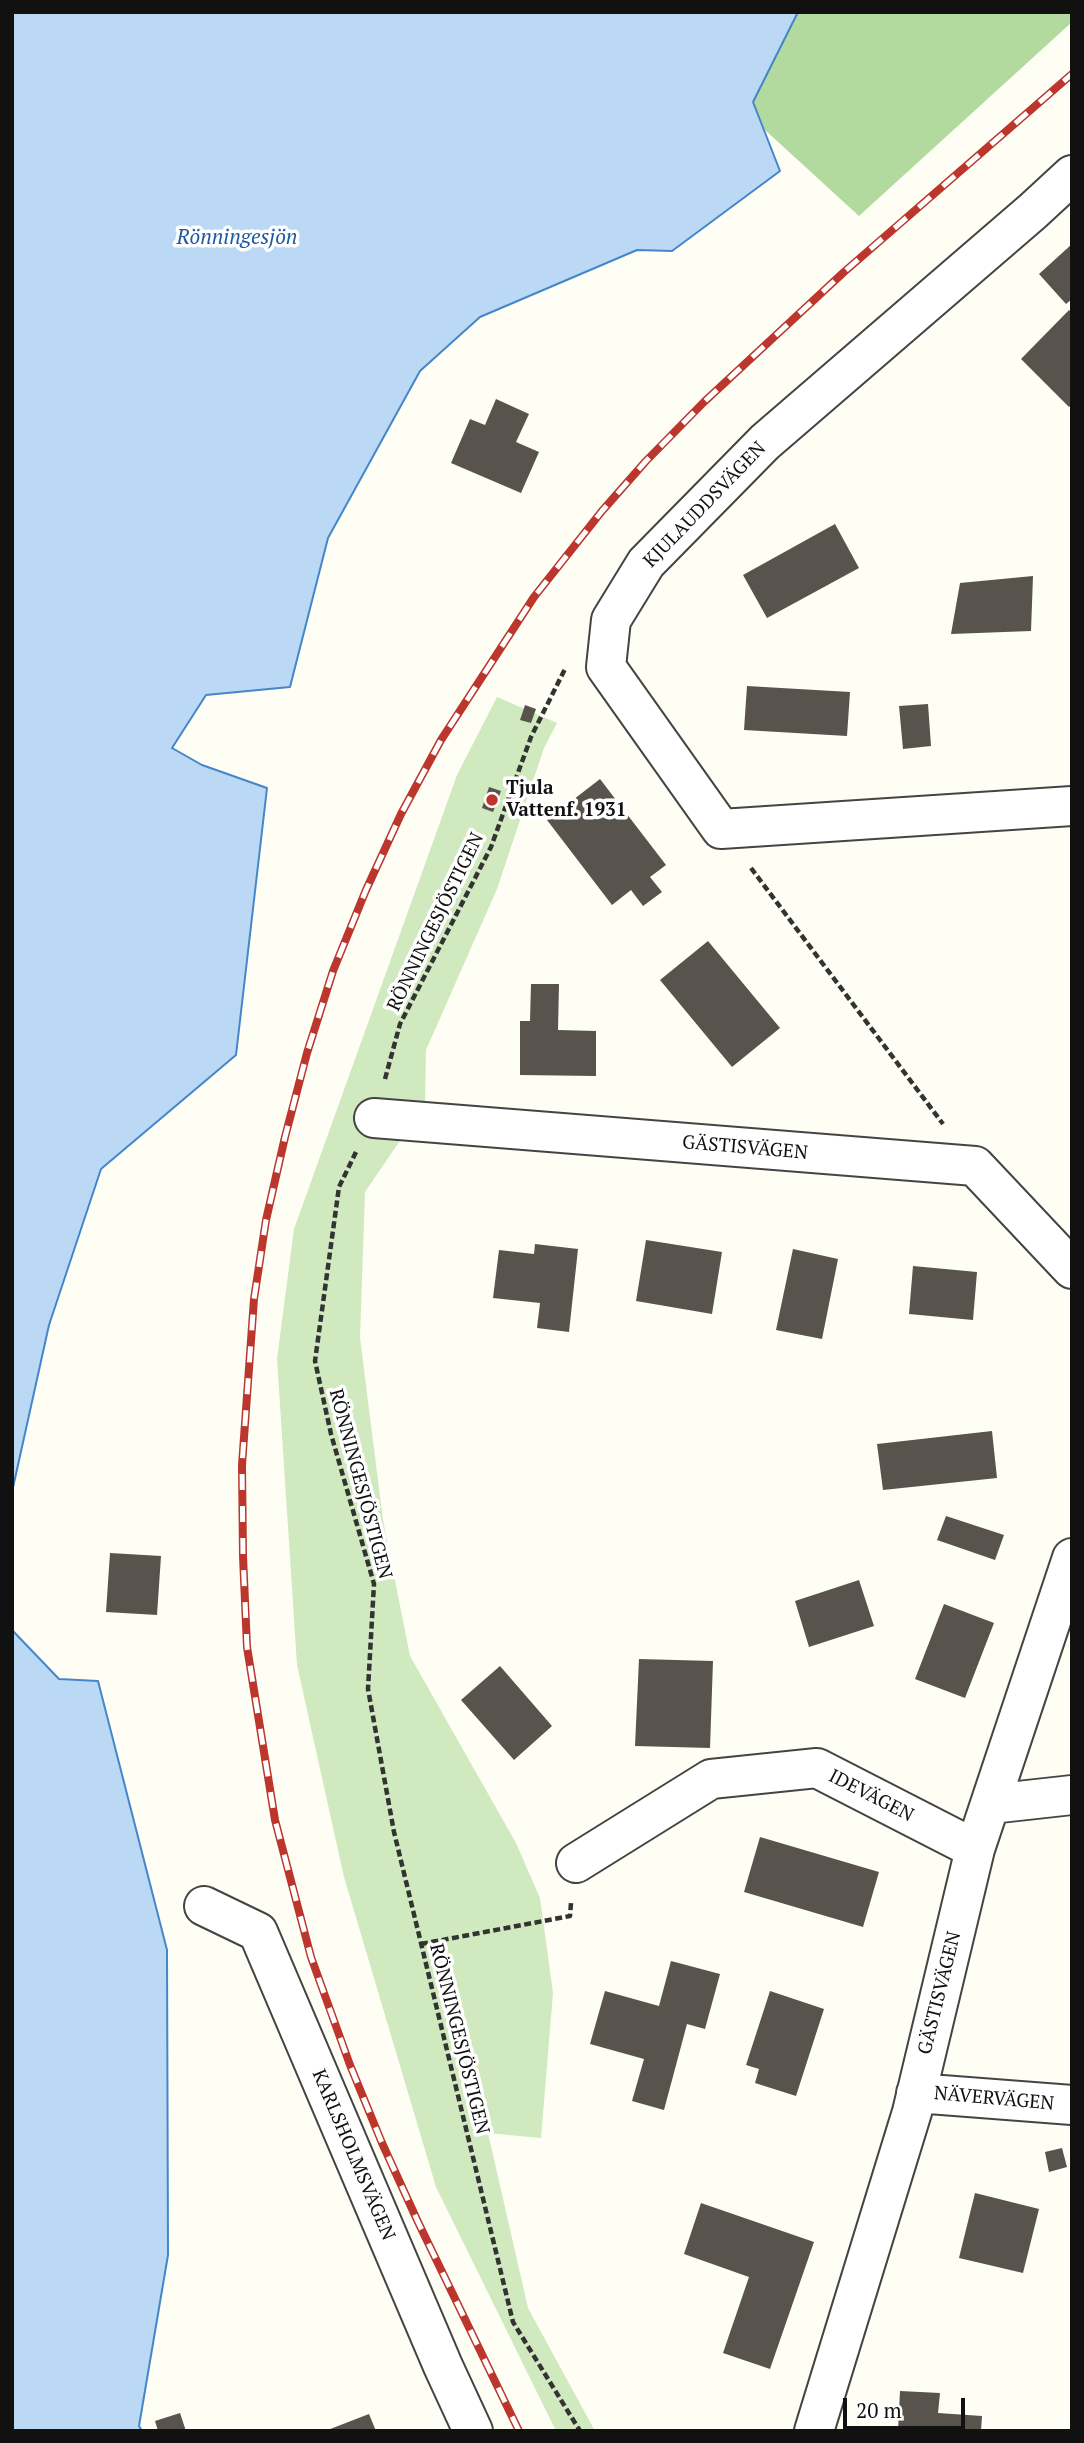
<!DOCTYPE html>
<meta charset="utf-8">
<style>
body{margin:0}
#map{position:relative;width:1084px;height:2443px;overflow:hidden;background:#fefef5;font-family:"PT Serif",serif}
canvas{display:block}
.frame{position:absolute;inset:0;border:14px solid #111;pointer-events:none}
.scale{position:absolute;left:843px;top:2398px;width:122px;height:32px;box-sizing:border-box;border:4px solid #111;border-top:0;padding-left:9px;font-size:21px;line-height:24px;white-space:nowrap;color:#111;-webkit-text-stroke:5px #fff;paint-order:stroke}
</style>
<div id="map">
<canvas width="1084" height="2443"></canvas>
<div class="frame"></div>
<div class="scale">20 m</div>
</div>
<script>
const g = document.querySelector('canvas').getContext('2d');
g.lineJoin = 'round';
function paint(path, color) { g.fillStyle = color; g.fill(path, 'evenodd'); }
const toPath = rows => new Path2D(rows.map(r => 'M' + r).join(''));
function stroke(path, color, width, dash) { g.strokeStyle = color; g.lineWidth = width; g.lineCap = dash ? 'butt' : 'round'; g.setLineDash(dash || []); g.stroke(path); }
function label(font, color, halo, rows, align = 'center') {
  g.font = font + ' "PT Serif",serif'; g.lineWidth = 7; g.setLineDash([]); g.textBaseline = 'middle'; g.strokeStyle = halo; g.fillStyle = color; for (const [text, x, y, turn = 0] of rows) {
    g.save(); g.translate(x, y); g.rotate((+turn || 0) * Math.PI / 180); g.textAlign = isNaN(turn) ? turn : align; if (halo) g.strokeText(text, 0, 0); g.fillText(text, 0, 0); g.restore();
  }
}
paint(toPath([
 [497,697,557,723,544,748,497,889,426,1050,425,1104,365,1192,360,1338,383,1520,410,1656,516,1843,540,1898,553,1993,541,2138,488,2133,528,2308,595,2431,556,2431,436,2187,344,1877,297,1665,277,1359,294,1229,457,775]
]), '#d0e9bf');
paint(toPath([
 [798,12,1072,12,1072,22,859,216,765,130,753,102]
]), '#b2d99e');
const water = toPath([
 [12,12,798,12,753,102,780,171,672,251,637,250,480,317,420,371,328,538,290,687,206,695,172,748,202,765,267,788,236,1055,101,1169,49,1325,12,1492,12,12],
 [12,1630,59,1679,98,1681,167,1950,168,2255,139,2426,142,2431,12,2431,12,1630]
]);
paint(water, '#bbd9f4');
stroke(water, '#4586c8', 2);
paint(toPath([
 [1072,244,1072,299,1066,304,1039,274],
 [1069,310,1072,313,1072,404,1069,407,1021,359],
 [496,399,529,414,516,442,539,452,521,493,451,463,470,419,485,425],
 [835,524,859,568,767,618,743,575],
 [1033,576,1031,631,951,634,960,583],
 [747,686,850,692,847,736,744,730],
 [928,704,931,746,903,749,899,706],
 [525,705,536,709,531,723,520,720],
 [600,779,666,865,650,877,662,892,643,906,631,890,612,905,547,820],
 [489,787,501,791,493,812,482,808],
 [708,941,780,1028,732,1067,660,980],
 [531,984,559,984,558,1030,596,1031,596,1076,520,1075,520,1021,530,1021],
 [646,1240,722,1252,712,1314,636,1301],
 [535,1244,578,1249,569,1332,537,1328,540,1303,493,1298,499,1250,534,1254],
 [793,1249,838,1259,822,1339,776,1330],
 [913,1266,977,1272,973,1320,909,1314],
 [992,1431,997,1478,883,1490,877,1444],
 [946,1516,1004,1535,995,1560,937,1540],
 [110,1553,161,1556,157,1615,106,1612],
 [859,1580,874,1626,809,1647,795,1601],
 [944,1604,994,1623,965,1698,915,1679],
 [639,1659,713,1661,710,1748,635,1746],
 [500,1666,552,1726,514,1760,461,1700],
 [760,1837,879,1872,863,1927,744,1892],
 [671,1961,720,1974,705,2029,687,2024,664,2110,632,2101,644,2059,590,2044,605,1991,659,2006],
 [770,1991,824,2009,796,2096,755,2083,759,2069,746,2065],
 [1062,2148,1067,2167,1049,2172,1045,2152],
 [975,2193,1039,2209,1023,2273,959,2258],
 [701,2203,814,2242,770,2369,723,2353,749,2277,684,2254],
 [900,2391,940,2393,938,2413,982,2416,981,2431,898,2431],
 [180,2413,186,2431,158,2431,155,2421],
 [369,2414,376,2431,325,2431]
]), '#59534d');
const street = toPath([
 [1072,175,1033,211,765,442,646,563,611,620,606,667,721,829,1072,806],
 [374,1118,975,1166,1072,1269],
 [991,1804,1072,1795],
 [576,1863,711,1779,817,1768,975,1849],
 [204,1906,258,1932,443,2366,473,2431],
 [916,2093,1072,2105],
 [814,2431,912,2112,975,1849,1072,1558]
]);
stroke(street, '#444', 42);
stroke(toPath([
 [751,868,943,1124],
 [385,1079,400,1024,491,847,531,737,565,669],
 [356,1152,339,1187,315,1361,331,1434,374,1584,368,1689,394,1832,513,2322,580,2431],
 [421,1944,570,1916,571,1903]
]), '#333', 4.5, [7, 3.5]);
stroke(street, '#fff', 38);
const rail = toPath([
 [519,2431,418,2222,382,2143,350,2065,311,1957,275,1820,247,1647,243,1556,242,1465,254,1299,266,1220,285,1137,307,1053,333,971,366,890,401,814,441,740,534,597,602,511,646,461,704,402,844,272,1072,74]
]);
stroke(rail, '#bc362d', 8);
stroke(rail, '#fff', 5, [16]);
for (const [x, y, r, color] of [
 [492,800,7,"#bc362d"]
]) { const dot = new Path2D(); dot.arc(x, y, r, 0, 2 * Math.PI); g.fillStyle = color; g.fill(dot); stroke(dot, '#fff', 2.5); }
label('19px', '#111', '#fff', [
 ["KJULAUDDSVÄGEN",705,505,-46],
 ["RÖNNINGESJÖSTIGEN",436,922,-64],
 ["GÄSTISVÄGEN",745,1148,5],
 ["RÖNNINGESJÖSTIGEN",360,1484,75],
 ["IDEVÄGEN",871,1796,27],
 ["GÄSTISVÄGEN",940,1993,-76],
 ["RÖNNINGESJÖSTIGEN",459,2039,76],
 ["NÄVERVÄGEN",994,2099,5],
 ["KARLSHOLMSVÄGEN",353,2155,67]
]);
label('bold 19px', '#111', '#fff', [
 ["Tjula",506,789],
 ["Vattenf. 1931",506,811]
], 'left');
label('italic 21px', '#1e589f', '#fff', [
 ["Rönningesjön",237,238]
]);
</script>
